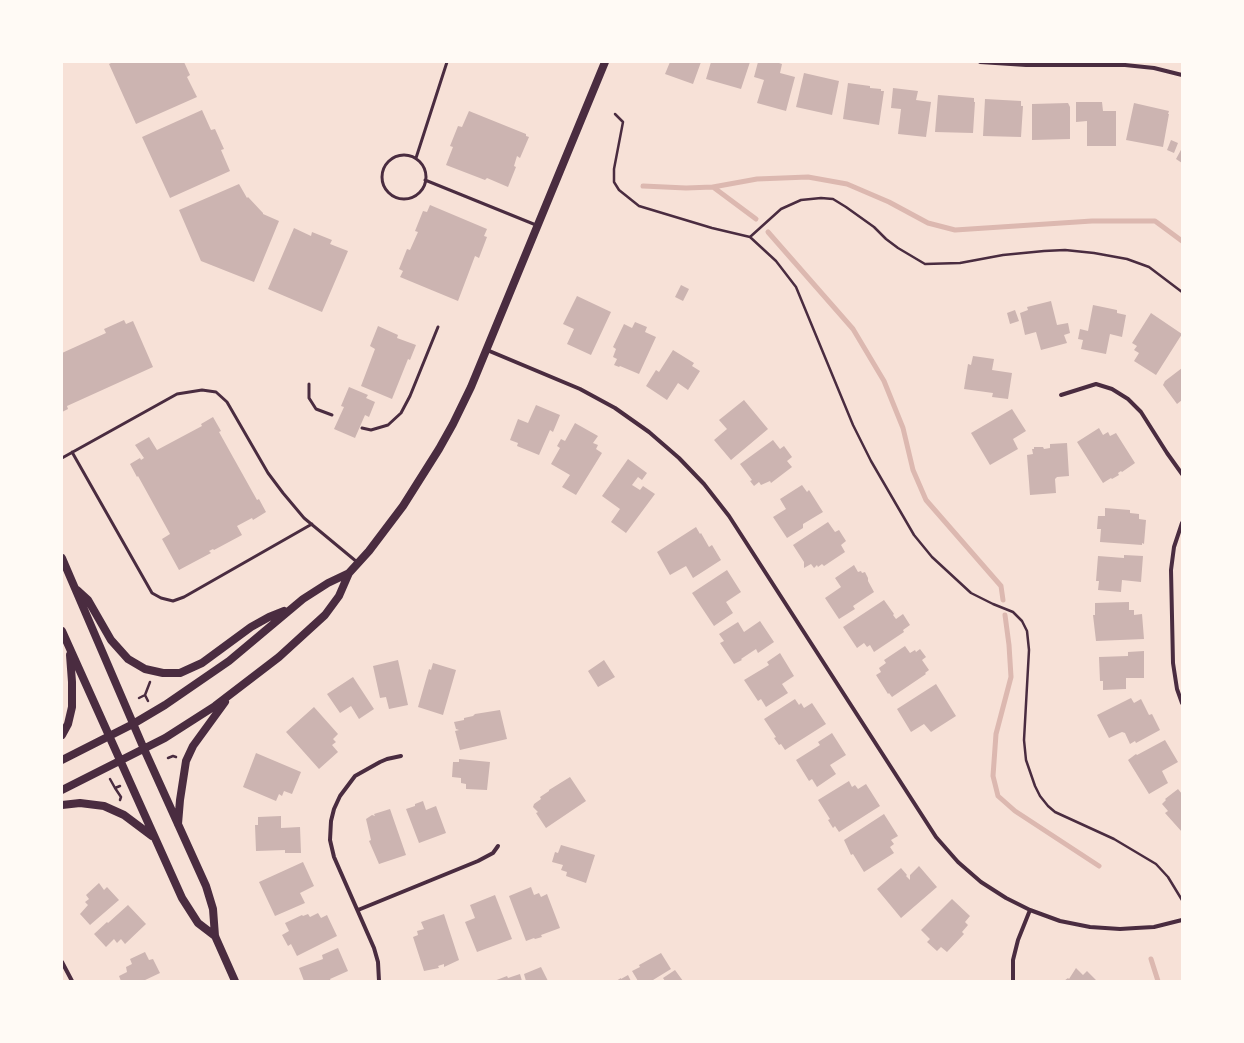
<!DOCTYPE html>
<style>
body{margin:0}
#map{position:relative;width:1244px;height:1043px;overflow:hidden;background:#f7e1d7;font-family:"Noto Sans",sans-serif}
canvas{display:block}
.frame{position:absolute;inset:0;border:63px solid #fffaf5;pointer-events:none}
</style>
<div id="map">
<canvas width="1244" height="1043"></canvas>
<div class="frame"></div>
</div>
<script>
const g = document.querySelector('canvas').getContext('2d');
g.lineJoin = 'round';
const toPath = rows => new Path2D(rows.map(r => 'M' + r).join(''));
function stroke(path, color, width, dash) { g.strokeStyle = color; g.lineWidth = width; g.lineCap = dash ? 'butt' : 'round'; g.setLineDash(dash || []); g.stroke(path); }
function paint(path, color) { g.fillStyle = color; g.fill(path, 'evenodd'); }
stroke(toPath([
 [643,186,686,188,713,187,756,219],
 [713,187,757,179,808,177,847,184,889,202,928,223,955,230,1092,221,1155,221,1182,241],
 [768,232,853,329,884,381,903,428,913,470,926,500,1001,586,1003,600],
 [1005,615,1009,645,1011,677,996,734,993,776,998,796,1015,811,1099,866],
 [1151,959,1158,981]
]), '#dcb8b0', 5);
paint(toPath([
 [113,62,184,62,190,75,187,77,197,97,136,124,109,64],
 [670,62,701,62,693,84,665,74],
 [711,62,750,62,741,89,706,79],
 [758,62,776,62,782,64,780,73,795,77,786,111,757,103,764,80,754,77],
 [804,73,839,81,832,115,796,107],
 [848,83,870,86,870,88,881,89,881,91,884,91,879,125,843,119],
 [893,88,918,91,916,100,931,102,926,137,898,134,901,109,891,108],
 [938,95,974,98,974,102,975,102,973,133,935,132],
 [985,99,1021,101,1021,106,1023,106,1021,137,983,136],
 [1076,102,1102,102,1103,111,1116,111,1116,146,1087,146,1087,121,1076,122],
 [1068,103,1070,107,1070,139,1032,140,1032,104],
 [1134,103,1169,111,1168,114,1169,114,1163,147,1126,140],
 [202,110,211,130,215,129,224,149,221,150,230,171,170,198,142,137],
 [469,111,526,134,526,136,529,137,520,158,517,156,514,166,516,167,508,187,487,178,485,180,446,165,453,147,450,146,458,126,462,127],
 [1171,140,1178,143,1174,153,1167,150],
 [1182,148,1182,163,1176,159],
 [239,184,247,198,248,197,263,213,263,214,279,221,254,282,201,261,179,210],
 [430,205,487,229,484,236,487,237,479,258,475,256,458,301,400,277,403,271,399,269,407,249,410,250,418,232,415,231,423,211,427,212],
 [294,228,311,236,312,232,332,240,330,244,348,251,322,312,268,289],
 [681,285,689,289,683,301,675,297],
 [577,296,611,312,591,355,567,344,574,329,563,324],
 [1051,301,1057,325,1068,323,1070,333,1064,335,1067,343,1041,350,1036,332,1025,335,1020,313,1028,310,1027,307],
 [1093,305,1117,310,1117,313,1126,315,1122,337,1110,334,1106,354,1081,349,1083,340,1078,339,1080,329,1088,331],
 [1015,310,1019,321,1010,324,1007,313],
 [1151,313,1182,334,1156,375,1134,361,1139,353,1134,350,1137,346,1132,343],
 [124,320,126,324,133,321,153,367,67,406,68,409,62,412,62,353,106,333,104,329],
 [635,322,647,327,645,332,656,337,639,374,620,366,619,367,614,365,617,359,613,357,616,349,613,347,624,324,632,328],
 [378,326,398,335,397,338,416,345,410,360,408,359,392,399,361,386,375,349,370,346],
 [673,350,694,363,692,366,700,371,688,390,678,383,667,400,646,386,656,370,659,372],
 [973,356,994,359,992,370,1012,373,1008,399,992,397,993,393,964,389,968,364,971,365],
 [1182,368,1182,400,1177,404,1163,385,1165,381],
 [349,387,368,395,366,398,375,402,369,417,365,415,355,438,334,429,344,407,341,406],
 [744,400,768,429,731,460,714,440,727,429,719,420],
 [536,405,560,415,553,432,550,430,539,455,517,446,518,443,510,440,518,419,528,423],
 [1012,409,1026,431,1013,439,1018,449,990,465,971,433],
 [213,417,221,431,219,432,257,500,259,499,266,512,253,520,252,518,237,526,242,535,214,550,213,549,209,551,211,553,179,570,162,539,170,534,138,476,137,477,130,464,140,458,141,460,144,458,135,445,149,437,157,450,202,426,201,424],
 [575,423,598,436,593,443,598,445,596,449,602,453,576,495,562,487,570,475,551,464,560,448,557,446,561,439,565,441],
 [1099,428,1103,435,1108,432,1110,436,1116,433,1135,463,1122,472,1121,471,1118,473,1119,475,1112,479,1111,478,1103,483,1077,442],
 [773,440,780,449,784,446,792,457,787,461,792,467,771,483,770,481,761,485,759,482,754,486,750,481,752,480,740,464],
 [1067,443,1069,476,1057,477,1055,479,1056,493,1030,495,1027,455,1033,454,1032,449,1034,449,1034,447,1043,447,1044,449,1050,448,1050,444],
 [628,459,647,473,642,480,638,477,632,485,640,490,643,486,655,494,626,533,611,522,620,509,602,496],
 [802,485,807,492,809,490,823,512,803,524,803,528,787,538,773,517,786,509,780,499],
 [1105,508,1130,510,1130,513,1139,514,1139,519,1146,520,1144,544,1142,543,1142,545,1100,542,1101,529,1097,529,1098,516,1105,516],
 [828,522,835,532,839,530,846,541,841,545,845,552,824,566,822,564,818,567,817,565,814,568,811,564,804,568,804,562,793,545],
 [696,527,700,534,701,533,709,547,712,545,721,560,693,578,686,566,670,575,657,552],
 [1124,555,1143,556,1141,582,1122,580,1121,592,1098,590,1099,581,1096,581,1098,556,1124,558],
 [854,565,858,572,861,571,862,573,865,572,868,578,868,581,874,592,853,606,855,609,839,619,825,598,841,587,835,578],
 [727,570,741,592,726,602,733,613,714,626,692,593],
 [884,600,894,614,893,615,896,619,903,614,910,625,903,630,904,632,874,652,870,645,867,647,864,643,857,648,843,627],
 [1129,602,1129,610,1134,610,1134,615,1142,614,1144,639,1096,641,1093,615,1095,615,1095,603],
 [760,621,774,642,758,653,756,649,741,659,742,660,734,664,720,643,724,641,719,634,738,622,744,632],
 [905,646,910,653,915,650,916,652,920,649,926,657,922,660,929,670,925,673,926,674,892,697,889,693,888,694,876,675,881,672,879,668,886,663,884,660],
 [1144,651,1144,678,1126,678,1126,689,1103,690,1103,681,1100,681,1099,657,1128,656,1128,652],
 [780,653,794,676,782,684,788,693,766,707,761,699,758,701,744,680,769,665,767,662],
 [398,660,408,705,389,709,386,697,380,698,373,666],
 [604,660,615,677,598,687,588,671],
 [433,663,456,670,443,715,418,707,429,669,431,670],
 [353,677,374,709,359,719,351,706,340,713,327,694],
 [936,684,956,716,931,732,924,724,911,732,897,709],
 [1131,698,1134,703,1141,699,1149,715,1152,714,1160,730,1136,743,1135,741,1130,744,1125,733,1122,732,1109,738,1097,715],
 [795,699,799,705,801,703,804,708,812,703,826,724,785,750,781,744,779,745,774,738,776,737,764,719],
 [314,707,338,734,333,739,336,742,332,745,338,752,319,769,286,732],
 [500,710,507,739,460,750,455,731,459,730,456,729,454,722,464,720,464,718,473,716,475,714],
 [832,733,846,755,830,765,836,774,817,787,812,779,809,781,796,760,820,745,818,742],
 [1165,740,1178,762,1162,771,1168,783,1149,794,1128,760,1136,754,1137,755],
 [256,753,301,772,292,794,284,791,282,796,279,794,276,801,243,787],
 [459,759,490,762,487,790,466,789,466,784,461,783,461,778,452,777,453,762,459,762],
 [570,777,586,801,546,828,536,813,538,812,533,807,534,804,541,799,540,797,549,791,549,790],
 [849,781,852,787,855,785,858,789,866,784,880,806,839,832,835,826,833,828,828,820,830,819,818,800],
 [1178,789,1182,794,1182,832,1165,813,1168,811,1162,804,1166,800,1165,799],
 [423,801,426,810,436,806,446,833,419,843,406,809,415,806,415,804],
 [390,809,406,855,379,864,369,841,371,840,366,819,372,815,375,816,374,814],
 [884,814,898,836,891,840,894,844,890,847,894,853,864,872,853,854,851,855,844,840],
 [281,816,281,828,300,827,301,853,285,853,285,850,256,851,255,825,258,825,258,817],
 [561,845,595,855,586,883,566,876,567,872,561,870,563,865,552,862,555,852,558,853],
 [303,862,314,886,300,893,305,903,275,916,259,882],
 [919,866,937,887,901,918,877,889,901,868,907,875,906,876,910,880,910,875],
 [99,883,104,890,107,887,119,900,90,925,80,914,88,905,85,902,89,899,86,895],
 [531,887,534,895,539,893,541,897,547,894,560,928,541,935,542,937,535,939,534,938,526,941,509,896],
 [495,895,512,939,477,952,465,922,475,918,470,905],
 [952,899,970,916,965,922,968,925,962,932,964,934,947,952,941,947,937,951,927,942,930,939,921,930],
 [128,905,146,924,125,944,121,939,117,943,114,939,106,947,94,934,107,922,108,923],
 [318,913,321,918,327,915,337,936,297,956,291,944,288,946,282,935,289,931,285,923,302,915,303,916,308,914,310,917],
 [444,914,459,960,444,967,444,964,438,966,439,968,424,971,413,937,418,935,417,931,424,929,421,922],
 [338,948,348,971,330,979,331,981,304,981,299,968,323,959,322,955],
 [145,952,149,960,153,959,160,973,143,981,121,981,119,976,127,972,126,967,132,964,130,959],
 [661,953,671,969,653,980,654,981,638,981,632,971,640,967,639,965],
 [541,967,548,981,526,981,524,974],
 [1076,968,1083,975,1087,971,1097,981,1064,981,1068,978,1069,979],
 [675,970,683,981,665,981,663,978],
 [520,974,522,981,494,981,507,976,508,978],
 [628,975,631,981,616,981,621,978,621,979]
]), '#ccb4b1');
stroke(toPath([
 [615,114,623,122,614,169,614,182,619,190,639,206,712,228,750,237,781,209,801,200,821,198,833,199,846,207,874,227,886,239,898,248,925,264,960,263,1003,255,1044,251,1065,250,1094,253,1127,259,1149,267,1182,292],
 [750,237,776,261,796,287,853,425,871,461,914,535,932,557,971,593,993,604,1013,612,1022,621,1027,631,1029,650,1024,740,1026,760,1035,786,1040,796,1048,806,1055,812,1114,839,1156,864,1168,877,1182,900],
 [139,698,145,695],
 [148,701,145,695,150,682],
 [168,758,173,756,176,757],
 [110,779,115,788],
 [120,786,115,788,121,797,120,800]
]), '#4a2c40', 2.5);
stroke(toPath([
 '382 177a22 22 0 1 1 44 0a22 22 0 1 1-44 0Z',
 [416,158,447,62],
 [425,180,536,225],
 [309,384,309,398,316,409,332,415],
 [362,428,371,430,388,425,401,413,410,396,438,327],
 [72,452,152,593,161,598,173,601,184,597,312,524],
 [62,458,177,394,202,390,216,392,227,402,268,473,283,493,304,518,357,562]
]), '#4a2c40', 3);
stroke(toPath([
 [980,62,1026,65,1125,65,1154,68,1182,75],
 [487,350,580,389,615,408,649,432,679,458,704,484,729,516,936,837,958,862,981,882,1006,898,1030,910,1060,921,1090,927,1120,929,1136,928,1154,927,1182,920],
 [1061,395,1096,384,1112,389,1128,399,1141,412,1167,453,1182,474],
 [1182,523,1174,547,1171,570,1173,663,1177,689,1182,703],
 [358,910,478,861,493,853,498,846],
 [62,962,72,981],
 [379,981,378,962,374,948,334,857,330,840,331,821,334,809,340,796,355,776,380,762,387,759,401,756],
 [1013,981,1013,960,1018,940,1030,910]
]), '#4a2c40', 4);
stroke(toPath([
 [62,558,144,749,206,886,213,909,215,936,235,981],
 [77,590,88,600,111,640,128,659,145,669,163,673,180,673,202,663,251,627,269,617,284,611],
 [62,631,182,898,198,923,215,936],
 [62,735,68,724,72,707,72,682,70,655],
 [62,760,133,724,165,705,229,661,303,599,328,583,349,573],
 [62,790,165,738,215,706,279,657,325,615,339,596,349,573,369,551,403,506,439,449,453,424,471,387,605,62],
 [62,805,80,803,104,806,124,815,152,836],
 [178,824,180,800,186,761,193,746,225,702]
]), '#4a2c40', 8);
</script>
